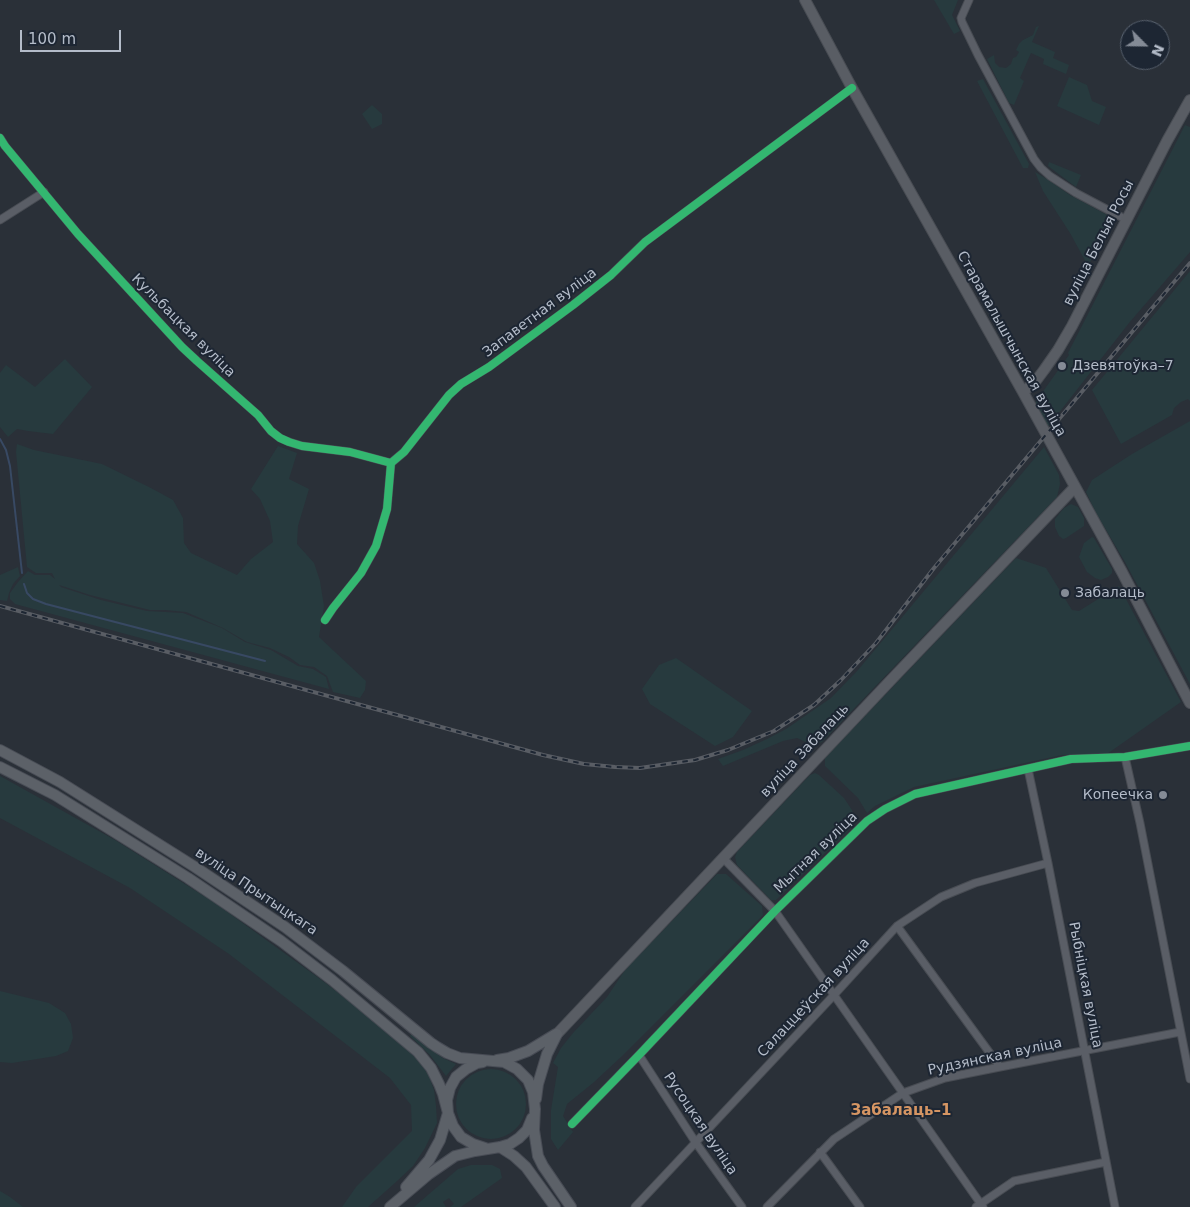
<!DOCTYPE html>
<meta charset="utf-8">
<style>
body{margin:0}
#map{position:relative;width:1190px;height:1207px;overflow:hidden;background:#2a3038;font-family:"DejaVu Sans",sans-serif}
canvas{display:block}
.north{position:absolute;left:1120px;top:20px;width:50px;height:50px;box-sizing:border-box;background:#1d2633;border:1px solid #59626f;border-radius:50%;rotate:113deg;font-size:14px;font-weight:700;line-height:20px;text-align:center;color:#b4bcc9}
.north::after{content:'';display:block;margin:auto;width:18px;height:22px;background:#848b96;clip-path:polygon(50% 0,100% 100%,50% 72%,0 100%)}
.scale{position:absolute;left:20px;top:30px;width:101px;height:22px;box-sizing:border-box;border:2px solid #b4bcc9;border-top:0;padding-left:6px;font-size:15px;line-height:18px;white-space:nowrap;color:#b4bcc9;-webkit-text-stroke:4px #1d2633;paint-order:stroke}
</style>
<div id="map">
<canvas width="1190" height="1207"></canvas>
<div class="north">N</div>
<div class="scale">100 m</div>
</div>
<script>
const g = document.querySelector('canvas').getContext('2d');
g.lineJoin = 'round';
function paint(path, color) { g.fillStyle = color; g.fill(path, 'evenodd'); }
const toPath = rows => new Path2D(rows.map(r => 'M' + r).join(''));
function stroke(path, color, width, dash) { g.strokeStyle = color; g.lineWidth = width; g.lineCap = dash ? 'butt' : 'round'; g.setLineDash(dash || []); g.stroke(path); }
function label(font, color, halo, rows, align = 'center') {
  g.font = font + ' "DejaVu Sans",sans-serif'; g.lineWidth = 4; g.setLineDash([]); g.textBaseline = 'middle'; g.strokeStyle = halo; g.fillStyle = color; for (const [text, x, y, turn = 0] of rows) {
    g.save(); g.translate(x, y); g.rotate((+turn || 0) * Math.PI / 180); g.textAlign = isNaN(turn) ? turn : align; if (halo) g.strokeText(text, 0, 0); g.fillText(text, 0, 0); g.restore();
  }
}
paint(toPath([
 [934,0,958,0,952,15,960,31,954,34],
 [1039,26,1032,42,1055,52,1053,58,1069,65,1066,74,1043,64,1044,59,1031,53,1020,78,1024,81,1014,105,1009,103,987,59,994,55,995,63,999,67,1006,68,1011,64,1013,58,1016,57,1019,52,1016,50,1019,44,1023,40,1033,35,1036,27],
 [1069,77,1087,85,1092,101,1106,107,1099,125,1057,106],
 [983,79,1029,164,1028,168,1023,168,977,81],
 [372,105,382,114,382,124,372,129,362,114],
 [1185,125,1190,127,1190,252,1129,323,1047,428,1034,404,1069,355,1068,353],
 [1049,162,1081,175,1076,187,1048,166],
 [1035,172,1047,179,1070,195,1113,218,1088,266,1070,233,1043,191],
 [1190,271,1190,401,1188,399,1181,402,1174,408,1172,415,1121,444,1092,390],
 [65,359,92,387,53,434,28,431,17,429,8,437,0,427,0,373,6,365,35,387],
 [1190,421,1190,684,1125,562,1096,513,1086,492,1092,480,1132,454],
 [17,444,34,450,102,464,151,488,173,500,183,518,184,543,191,553,237,575,251,559,273,542,270,521,260,499,251,489,278,446,297,453,289,479,309,489,298,526,297,544,314,563,320,581,324,606,319,637,366,681,365,690,360,698,333,692,327,676,314,667,300,665,289,657,270,648,247,642,223,628,186,612,165,610,150,610,90,595,59,585,61,587,101,600,147,611,183,613,222,628,245,642,271,650,298,666,313,669,326,677,329,689,15,604,10,599,10,593,18,582,28,571,35,575,50,575,55,579,52,573,36,573,27,567,16,452],
 [1044,447,1059,475,1060,484,1057,497,822,742,812,745,797,738,783,741,723,766,718,759,743,750,767,739,786,729,831,698,858,670],
 [1071,504,1078,507,1084,518,1084,526,1066,538,1063,539,1059,536,1055,527,1055,519,1064,508],
 [1092,537,1094,538,1112,569,1112,573,1108,577,1101,580,1095,578,1087,572,1079,557,1084,543],
 [1016,558,1046,568,1072,610,1079,611,1119,586,1181,702,1107,754,1062,755,914,787,875,806,867,813,858,798,825,766,825,758],
 [18,567,20,576,13,584,9,593,7,601,0,600,0,575],
 [676,658,752,711,733,737,715,746,650,704,642,689,659,665],
 [815,773,819,775,844,798,852,810,855,820,848,831,776,900,771,900,737,865,735,857,737,852,810,775],
 [0,776,115,840,215,903,327,984,406,1046,420,1061,429,1076,434,1090,436,1106,437,1123,425,1148,413,1166,396,1182,368,1207,342,1207,356,1187,412,1131,411,1105,390,1078,229,954,130,888,0,818],
 [717,874,726,874,762,906,763,915,621,1057,593,1083,567,1104,563,1116,573,1132,558,1150,551,1139,551,1110,558,1067,553,1063,561,1048,573,1033,607,997,625,970],
 [0,991,49,1003,65,1013,71,1024,73,1038,68,1051,56,1056,12,1063,0,1062],
 [412,1034,433,1051,443,1058,456,1064,446,1076,430,1055,410,1036],
 '456 1104a35 35 0 1 1 70 0a35 35 0 1 1-70 0Z',
 [471,1165,492,1165,500,1169,502,1178,461,1207,450,1207,454,1204,449,1198,443,1202,446,1207,414,1207,458,1169],
 [0,1191,10,1197,23,1207,0,1207]
]), '#273a3e');
stroke(toPath([
 [0,439,6,450,10,466,22,573],
 [24,584,27,593,33,599,46,604,265,661]
]), '#384963', 2);
const street = toPath([
 [969,0,961,18,962,22,978,55,1034,159,1041,168,1050,176,1076,193,1127,220],
 [0,138,5,146,78,234,182,347,197,361,258,415,271,431,280,438,289,442,302,446,350,452,391,463],
 [0,220,44,192],
 [325,620,333,608,361,573,376,546,387,509,391,463,404,452,449,395,461,384,489,367,573,305,611,275,645,242,852,88],
 [1125,757,1140,823,1190,1079],
 [1028,769,1048,863,1115,1207],
 [723,858,775,911,983,1207],
 [897,926,1000,1067],
 [639,1055,696,1143,742,1207],
 [572,1124,639,1055,775,911,867,821,885,809,915,794,1071,759,1125,757,1190,746],
 [820,1152,860,1207],
 [635,1207,834,995,897,926,941,897,975,883,1048,863],
 [767,1207,834,1139,903,1093,945,1078,1000,1067,1180,1032],
 [976,1207,1014,1181,1106,1162]
]);
const secondary = toPath([
 [805,0,852,88,1023,392,1122,572,1190,703],
 [1023,392,1035,382,1044,370,1058,350,1072,326,1167,141,1190,100],
 [557,1034,890,681,1075,487]
]);
const primary = toPath([
 [0,750,60,782,195,867,285,927,343,971,431,1043,437,1047,447,1053,460,1058,504,1062,517,1069,528,1080,533,1092,535,1109,534,1130,538,1156,543,1166,571,1207],
 [0,767,55,795,188,878,281,941,332,980,418,1052,431,1068,439,1084,443,1094,448,1113],
 [497,1060,509,1058,528,1051,556,1034],
 [483,1062,477,1063,466,1069,456,1077,450,1088,447,1100,448,1113,453,1126,461,1137,473,1144,485,1148],
 [536,1099,538,1084,547,1054,557,1034],
 [500,1147,514,1156,526,1167,555,1207],
 [406,1187,429,1160,440,1140,448,1113],
 [390,1207,429,1174,455,1156,475,1151,500,1147,510,1144,519,1138,527,1130,532,1118]
]);
stroke(street, '#484c53', 9);
stroke(secondary, '#484c53', 12);
stroke(primary, '#484c55', 12);
stroke(street, '#5a5e66', 7);
stroke(secondary, '#595d64', 10);
stroke(primary, '#5c6168', 10);
const rail = toPath([
 [0,606,543,755,584,764,615,767,640,768,695,760,728,750,774,731,814,705,841,680,876,643,934,568,1190,263]
]);
stroke(rail, '#595d64', 4);
stroke(rail, '#1d2633', 2, [5.5]);
stroke(toPath([
 [0,138,5,146,78,234,182,347,197,361,258,415,271,431,280,438,289,442,302,446,350,452,391,463],
 [325,620,333,608,361,573,376,546,387,509,391,463,404,452,449,395,461,384,489,367,573,305,611,275,645,242,852,88],
 [572,1124,639,1055,775,911,867,821,885,809,915,794,1071,759,1125,757,1190,746]
]), '#33b770', 8);
for (const [x, y, r, color] of [
 [1062,366,5,"#848b96"],
 [1065,593,5,"#848b96"],
 [1163,795,5,"#848b96"]
]) { const dot = new Path2D(); dot.arc(x, y, r, 0, 2 * Math.PI); g.fillStyle = color; g.fill(dot); stroke(dot, '#1d2633', 2); }
label('14px', '#b4bcc9', '#1d2633', [
 ["вуліца Белыя Росы",1099,243,-63],
 ["Запаветная вуліца",540,313,-37],
 ["Кульбацкая вуліца",183,326,45],
 ["Старамалышчынская вуліца",1011,344,61],
 ["вуліца Забалаць",805,751,-47],
 ["Мытная вуліца",816,853,-44],
 ["вуліца Прытыцкага",256,892,34],
 ["Рыбніцкая вуліца",1085,985,79],
 ["Салаццеўская вуліца",814,998,-47],
 ["Рудзянская вуліца",995,1057,-12],
 ["Русоцкая вуліца",700,1124,56]
]);
label('14px', '#b4bcc9', '#1d2633', [
 ["Дзевятоўка–7",1072,366],
 ["Забалаць",1075,593],
 ["Копеечка",1153,795,"right"]
], 'left');
label('bold 15px', '#d59563', '#1d2633', [
 ["Забалаць–1",901,1111]
]);
</script>
